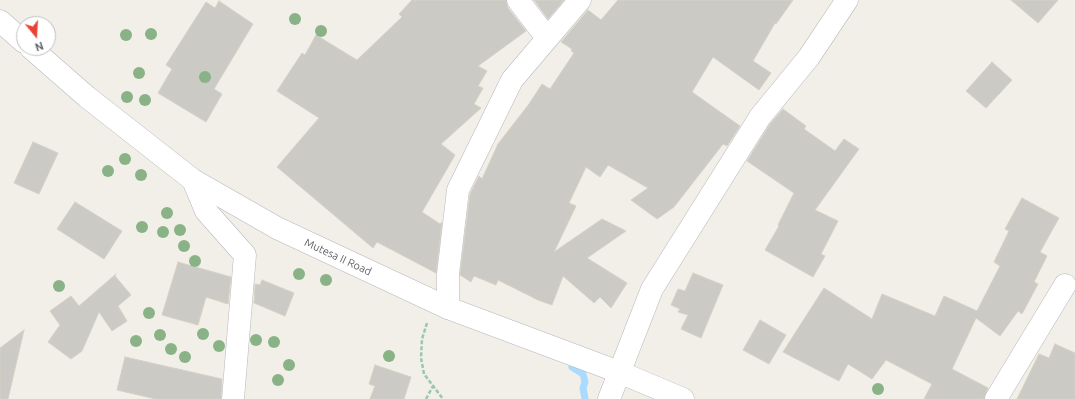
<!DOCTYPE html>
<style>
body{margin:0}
#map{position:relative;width:1075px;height:399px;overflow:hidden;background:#f1efe8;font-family:Ubuntu,sans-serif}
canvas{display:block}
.north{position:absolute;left:16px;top:16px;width:40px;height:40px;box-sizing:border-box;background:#fff;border:1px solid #bfc1c3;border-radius:50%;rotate:162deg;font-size:11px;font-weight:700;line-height:16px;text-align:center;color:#5f6368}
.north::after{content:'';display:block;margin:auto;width:14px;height:18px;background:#ea4335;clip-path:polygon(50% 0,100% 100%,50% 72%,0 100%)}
</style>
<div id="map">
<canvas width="1075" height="399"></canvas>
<div class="north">N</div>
</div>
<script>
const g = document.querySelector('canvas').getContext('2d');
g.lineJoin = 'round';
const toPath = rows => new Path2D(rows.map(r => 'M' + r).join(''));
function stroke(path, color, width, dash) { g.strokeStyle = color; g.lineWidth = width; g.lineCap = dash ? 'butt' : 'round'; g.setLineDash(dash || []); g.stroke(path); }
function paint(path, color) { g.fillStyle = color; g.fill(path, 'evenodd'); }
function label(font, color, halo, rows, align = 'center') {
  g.font = font + ' Ubuntu,sans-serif'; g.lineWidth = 3.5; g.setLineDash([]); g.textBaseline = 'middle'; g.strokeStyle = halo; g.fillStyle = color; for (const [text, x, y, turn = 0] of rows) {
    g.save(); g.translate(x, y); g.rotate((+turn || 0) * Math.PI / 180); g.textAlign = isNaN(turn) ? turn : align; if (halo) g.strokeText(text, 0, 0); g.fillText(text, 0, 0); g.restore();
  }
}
stroke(toPath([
 [572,367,583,374,585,382,583,388,585,399]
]), '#aadaff', 7);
const building = toPath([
 [412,0,506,0,508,8,526,31,478,66,487,71,478,86,483,88,474,104,481,108,441,144,455,155,422,212,440,224,442,222,436,273,377,242,373,248,277,167,319,118,277,91,302,53,305,55,316,35,357,60,402,17,399,14,412,0],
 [534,0,564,0,548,19,534,0],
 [618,0,793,0,776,24,775,23,753,61,771,73,759,90,713,57,692,92,740,126,727,146,723,144,674,207,657,219,631,200,648,188,608,165,600,177,586,167,569,203,576,206,554,252,602,219,626,231,587,258,627,283,611,308,600,297,594,303,563,276,552,305,538,300,498,280,496,285,474,276,471,282,460,275,470,194,479,176,482,179,498,144,529,104,542,84,550,89,574,53,571,51,572,49,561,42,588,10,601,20,618,0],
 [1011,0,1058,0,1038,23,1011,0],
 [219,1,253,24,214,89,222,94,206,122,158,93,172,69,166,65,206,2,215,8,219,1],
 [992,62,1012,80,986,108,966,91,992,62],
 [783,109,806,126,804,129,835,151,844,139,859,149,815,210,838,221,821,254,825,256,813,277,765,250,779,226,778,225,794,193,747,161,770,124,783,109],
 [33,142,58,153,39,194,14,183,33,142],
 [1022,198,1059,218,1040,252,1047,256,1034,282,1038,284,1022,314,1018,311,1000,336,976,318,952,369,988,388,984,399,924,399,932,384,886,360,872,379,848,364,839,381,783,352,824,288,872,319,882,294,935,316,944,296,977,311,1000,266,994,262,1009,231,1005,229,1022,198],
 [75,202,122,231,104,259,57,229,75,202],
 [178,262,231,277,228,304,206,297,198,325,162,315,178,262],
 [693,273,723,285,701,338,681,329,688,315,678,312,680,309,671,305,678,289,685,291,693,273],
 [116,274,115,276,131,295,118,306,127,321,112,331,99,312,82,351,71,359,48,342,60,325,50,311,71,296,79,306,116,274],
 [262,280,294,293,285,316,254,303,255,284,260,285,262,280],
 [760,320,786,335,769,364,743,350,760,320],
 [24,330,8,399,0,399,0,348,24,330],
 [1055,344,1075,353,1075,399,1017,399,1039,354,1049,358,1055,344],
 [125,357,222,379,221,399,156,399,117,390,125,357],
 [375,365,411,377,404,399,370,399,375,386,369,384,375,365]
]);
paint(building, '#cccac5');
stroke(building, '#d6d1c6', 1);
const minor = toPath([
 [518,0,547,38],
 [193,180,206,211,245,255,233,399],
 [448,308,448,274,458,190,512,80,580,0],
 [609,399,652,289,760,117,809,57,847,0],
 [996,399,1065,285]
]);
const tertiary = toPath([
 [0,21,24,42],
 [31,48,87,97,193,180,277,228,448,308,619,372,683,399]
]);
stroke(minor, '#b5b8bc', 23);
stroke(tertiary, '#b5b8bc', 23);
stroke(toPath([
 [427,323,422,339,421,358,424,374,443,399],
 [426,399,433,386]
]), '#9cc7a9', 2.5, [4, 2]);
stroke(minor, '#fff', 22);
stroke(tertiary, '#fff', 22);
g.fillStyle = '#89b387';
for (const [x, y] of [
 [295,19],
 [321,31],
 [151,34],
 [126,35],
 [139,73],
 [205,77],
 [127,97],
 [145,100],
 [125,159],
 [108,171],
 [141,175],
 [167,213],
 [142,227],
 [180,230],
 [163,232],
 [184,246],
 [195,261],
 [299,274],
 [326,280],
 [59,286],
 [149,313],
 [203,334],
 [160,335],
 [256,340],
 [136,341],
 [274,342],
 [219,346],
 [171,349],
 [389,356],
 [185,357],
 [289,365],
 [278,380],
 [878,389]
]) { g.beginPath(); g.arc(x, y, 6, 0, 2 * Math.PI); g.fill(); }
label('11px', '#5f6368', '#fff', [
 ["Mutesa II Road",338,257,25]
]);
</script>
